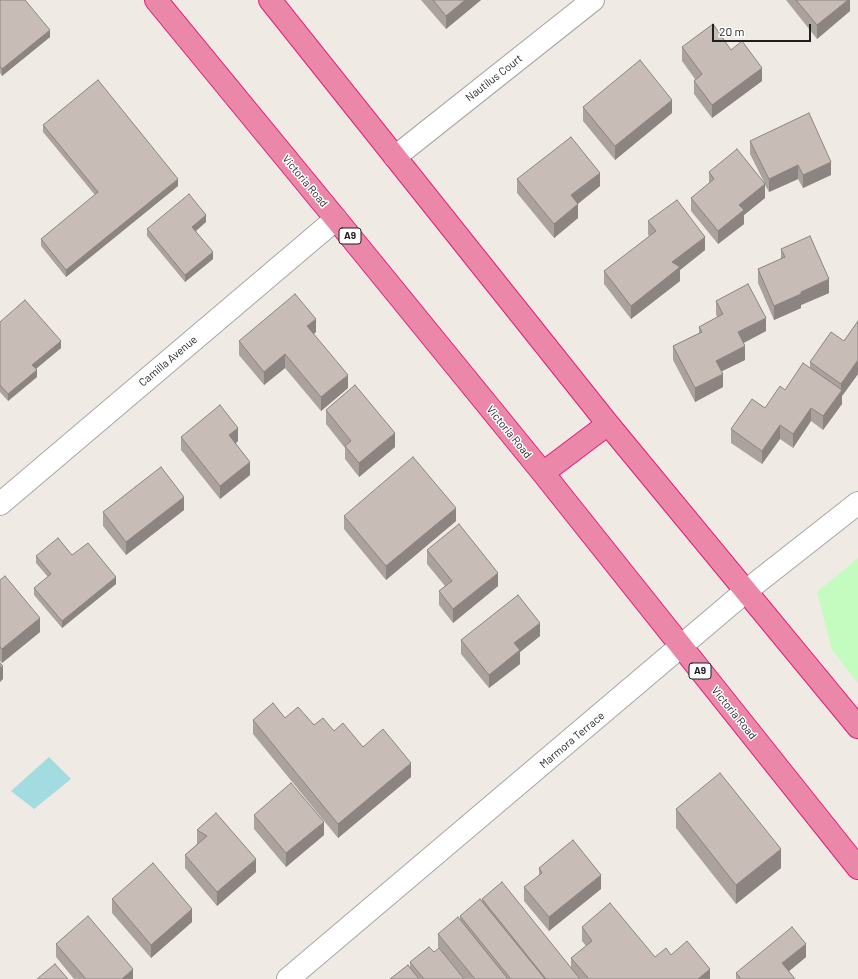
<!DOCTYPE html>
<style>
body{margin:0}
#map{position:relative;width:858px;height:979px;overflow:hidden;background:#f0eae4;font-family:Barlow,sans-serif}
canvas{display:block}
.scale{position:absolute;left:712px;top:24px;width:99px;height:18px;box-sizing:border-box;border:2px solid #1f1f1f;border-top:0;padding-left:5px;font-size:12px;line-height:14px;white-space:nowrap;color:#1f1f1f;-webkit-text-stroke:3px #fff;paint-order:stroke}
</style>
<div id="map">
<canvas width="858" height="979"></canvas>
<div class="scale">20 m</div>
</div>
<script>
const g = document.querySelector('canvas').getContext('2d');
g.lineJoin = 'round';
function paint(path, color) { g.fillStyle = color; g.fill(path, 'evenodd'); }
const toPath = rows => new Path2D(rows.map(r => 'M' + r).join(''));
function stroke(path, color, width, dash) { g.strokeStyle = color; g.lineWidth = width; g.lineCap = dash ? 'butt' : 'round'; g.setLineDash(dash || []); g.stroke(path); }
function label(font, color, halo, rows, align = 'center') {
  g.font = font + ' Barlow,sans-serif'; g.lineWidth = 3; g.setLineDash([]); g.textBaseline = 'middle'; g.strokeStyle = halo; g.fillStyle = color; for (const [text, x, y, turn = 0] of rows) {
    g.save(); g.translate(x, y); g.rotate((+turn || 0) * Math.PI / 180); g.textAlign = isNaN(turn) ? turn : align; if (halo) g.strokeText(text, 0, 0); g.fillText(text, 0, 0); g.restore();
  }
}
paint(toPath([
 [858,558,858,683,832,650,817,592]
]), '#c4fcbf');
paint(toPath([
 [49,757,71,779,34,809,11,791]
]), '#a3dce0');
const minor = toPath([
 [395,157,593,0],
 [0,504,336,219],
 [288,979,746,591,858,503]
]);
const highway = toPath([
 [156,0,336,219,543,473,858,868],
 [270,0,608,424,858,727],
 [543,473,608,424]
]);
stroke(minor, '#a6a6a6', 24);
stroke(highway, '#e41c80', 24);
stroke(minor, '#fff', 22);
stroke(highway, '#eb88aa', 22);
paint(toPath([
 [0,0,50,37,2,76,0,73],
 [421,0,481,0,446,29],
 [786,0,850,0,850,11,817,39],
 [682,47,731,50,762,81,712,118,694,94,694,81,695,79,682,61],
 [583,107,672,113,615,160,583,121],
 [43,125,178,186,66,277,41,246,41,239,95,195,43,132],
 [750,141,831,175,803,188,798,179,769,192,765,185,765,198,744,215,744,224,718,244,691,211,691,198,709,184,709,172,764,182,750,154],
 [517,179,600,186,578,204,578,218,554,238,517,193],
 [648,221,705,250,680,270,680,281,631,319,604,284,604,271,650,236,648,235],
 [206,222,196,231,213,259,185,282,147,236,147,229],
 [781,249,829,293,801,305,801,308,774,320,758,283,758,269,781,259],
 [716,301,766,331,743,343,745,360,722,371,723,387,695,402,673,360,673,346,699,333,699,327,717,317,716,314],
 [858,321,858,374,842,396,842,404,823,430,811,421,793,448,780,439,762,464,731,443,731,429,765,408,810,368,810,362,844,341],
 [0,322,61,348,36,369,37,377,8,401,0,392],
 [316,332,314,334,348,388,321,411,285,368,264,385,239,355,239,341],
 [326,410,395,447,359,477,345,459,345,448,326,424],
 [181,437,238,441,236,443,250,475,220,499,181,450],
 [184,510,126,555,103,526,103,512],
 [344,516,456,521,386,580,344,529],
 [427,550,498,586,453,623,439,605,439,591,445,586,427,564],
 [72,555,116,584,62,628,34,595,34,588,48,577,36,563,36,556],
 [0,580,40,632,2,663,0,661],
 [540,636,520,652,520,664,489,688,461,654,461,640],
 [285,718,314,725,363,747,411,777,338,838,253,734,253,720],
 [676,809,781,868,736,904,676,828],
 [216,813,256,872,217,906,185,868,185,855,197,844,197,830],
 [254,815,324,835,286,867,254,829],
 [539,868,601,889,549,931,524,901,524,887,539,876],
 [112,899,192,922,151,958,112,913],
 [482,899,571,969,571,958,586,946,582,941,582,927,655,957,671,955,710,979,464,979,438,947,438,934,460,920,460,916,482,901],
 [56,944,133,979,74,979,56,957],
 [434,952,464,979,390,979,410,968,410,962],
 [806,957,789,971,795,979,736,979,736,973]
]), '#aca29d');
paint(toPath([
 [465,0,481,0,446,29,446,16],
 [848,0,850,0,850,11,817,39,817,25],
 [50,30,50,37,2,76,2,69],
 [762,68,762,81,712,118,712,105],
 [672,100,672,113,615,160,615,146],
 [831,162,831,175,803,188,803,175],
 [798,165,798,179,769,192,769,179],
 [600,173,600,186,571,209,571,195],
 [178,179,178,186,66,277,66,270],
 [765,184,765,198,744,215,744,224,718,244,718,231,739,205],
 [578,204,578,218,554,238,554,224],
 [206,215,206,222,192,234,192,227],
 [705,237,705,250,680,270,680,281,631,319,631,306,672,262],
 [213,252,213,259,185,282,185,275],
 [829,279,829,293,801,305,801,308,774,320,774,306,801,292],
 [766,318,766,331,738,346,738,332],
 [316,319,316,332,307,339,307,326],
 [61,341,61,348,32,372,32,365],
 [745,346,745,360,716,374,716,361],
 [285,354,285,368,264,385,264,372],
 [858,360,858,374,842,396,842,404,823,430,823,416,841,391,841,384],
 [37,370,37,377,8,401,8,394],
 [723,374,723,387,695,402,695,388],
 [348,375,348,388,321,411,321,397],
 [811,408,811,421,793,448,793,434],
 [780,425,780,439,762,464,762,451],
 [238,428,238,441,229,449,229,435],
 [395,433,395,447,359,477,359,463],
 [250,462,250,475,220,499,220,486],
 [184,497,184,510,126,555,126,542],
 [456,508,456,521,386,580,386,566],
 [498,573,498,586,453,623,453,609],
 [116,577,116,584,62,628,62,621],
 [40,618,40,632,2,663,2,649],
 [540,623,540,636,520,652,520,664,489,688,489,675,514,643],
 [3,666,3,679,0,682,0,668],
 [411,763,411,777,338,838,338,824],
 [324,822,324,835,286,867,286,853],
 [781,849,781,868,736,904,736,885],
 [256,859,256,872,217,906,217,892],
 [601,875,601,889,549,931,549,917],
 [192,909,192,922,151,958,151,945],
 [806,944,806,957,782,977,782,963],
 [133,969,133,979,122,979],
 [710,969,710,979,698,979]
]), '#8c8480');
const building = toPath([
 [0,0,25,0,50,30,2,69,0,66,0,0],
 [433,0,465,0,446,16,433,0],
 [796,0,848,0,817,25,796,0],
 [713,24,731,50,742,41,762,68,712,105,694,81,702,74,682,47,713,24],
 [640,60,672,100,615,146,583,107,640,60],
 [98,80,178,179,66,270,41,239,98,192,43,125,98,80],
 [809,113,831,162,803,175,798,165,769,179,750,141,809,113],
 [571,137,600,173,571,195,578,204,554,224,517,179,571,137],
 [737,149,765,184,739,205,744,210,718,231,691,198,714,179,709,172,737,149],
 [189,194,206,215,192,227,213,252,185,275,147,229,189,194],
 [677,200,705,237,672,262,680,267,631,306,604,271,656,231,648,221,677,200],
 [810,236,829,279,801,292,801,294,774,306,758,269,785,257,781,249,810,236],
 [748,284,766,318,738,332,745,346,716,361,723,374,695,388,673,346,702,332,699,327,723,314,716,301,748,284],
 [295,294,316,319,307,326,348,375,321,397,285,354,264,372,239,341,295,294],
 [25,300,61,341,32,365,37,370,8,394,0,385,0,322,25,300],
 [858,321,858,360,841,384,810,362,831,332,844,341,858,321],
 [803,363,842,390,823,416,811,408,793,434,780,425,762,451,731,429,752,399,765,408,780,386,785,390,803,363],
 [355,385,395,433,359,463,345,446,351,441,326,410,355,385],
 [220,405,238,428,229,435,250,462,220,486,181,437,220,405],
 [413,457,456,508,386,566,344,516,413,457],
 [161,467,184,497,126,542,103,512,161,467],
 [459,524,498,573,453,609,439,591,452,581,427,550,459,524],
 [58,538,72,555,88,543,116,577,62,621,34,588,51,574,36,556,58,538],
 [5,576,40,618,2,649,0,647,0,580,5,576],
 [518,595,540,623,514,643,520,650,489,675,461,640,518,595],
 [0,663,3,666,0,668,0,663],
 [273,703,285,718,298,707,314,725,323,718,334,731,343,723,363,747,383,729,411,763,338,824,253,720,273,703],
 [720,773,781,849,736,885,676,809,720,773],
 [291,783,324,822,286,853,254,815,291,783],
 [216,813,256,859,217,892,185,855,207,836,197,830,216,813],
 [573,840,601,875,549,917,524,887,542,873,539,868,573,840],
 [153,863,192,909,151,945,112,899,153,863],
 [502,882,580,979,546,979,482,899,502,882],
 [480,899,545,979,511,979,460,916,480,899],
 [610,903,655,957,666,948,671,955,687,941,710,969,698,979,589,979,571,958,592,941,582,927,610,903],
 [88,916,133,969,122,979,86,979,56,944,88,916],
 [458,917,508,979,475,979,438,934,458,917],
 [792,927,806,944,782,963,795,979,741,979,736,973,792,927],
 [429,947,434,952,439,948,464,979,424,979,410,962,429,947],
 [55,964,68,979,37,979,55,964],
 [408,965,419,979,390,979,408,965]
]);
paint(building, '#c8bcb7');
stroke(building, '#8c8480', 1);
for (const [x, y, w] of [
 [350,236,22],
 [700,671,22]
]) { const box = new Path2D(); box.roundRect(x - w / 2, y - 8, w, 16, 3); g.fillStyle = '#fff'; g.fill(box); stroke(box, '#1f1f1f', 1); }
label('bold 10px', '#1f1f1f', null, [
 ["A9",350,236],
 ["A9",700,671]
]);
label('11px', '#1f1f1f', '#fff', [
 ["Nautilus Court",494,78,-38],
 ["Victoria Road",305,181,50],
 ["Camilla Avenue",168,361,-40],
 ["Victoria Road",509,432,51],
 ["Victoria Road",734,713,51],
 ["Marmora Terrace",572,740,-40]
]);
</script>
